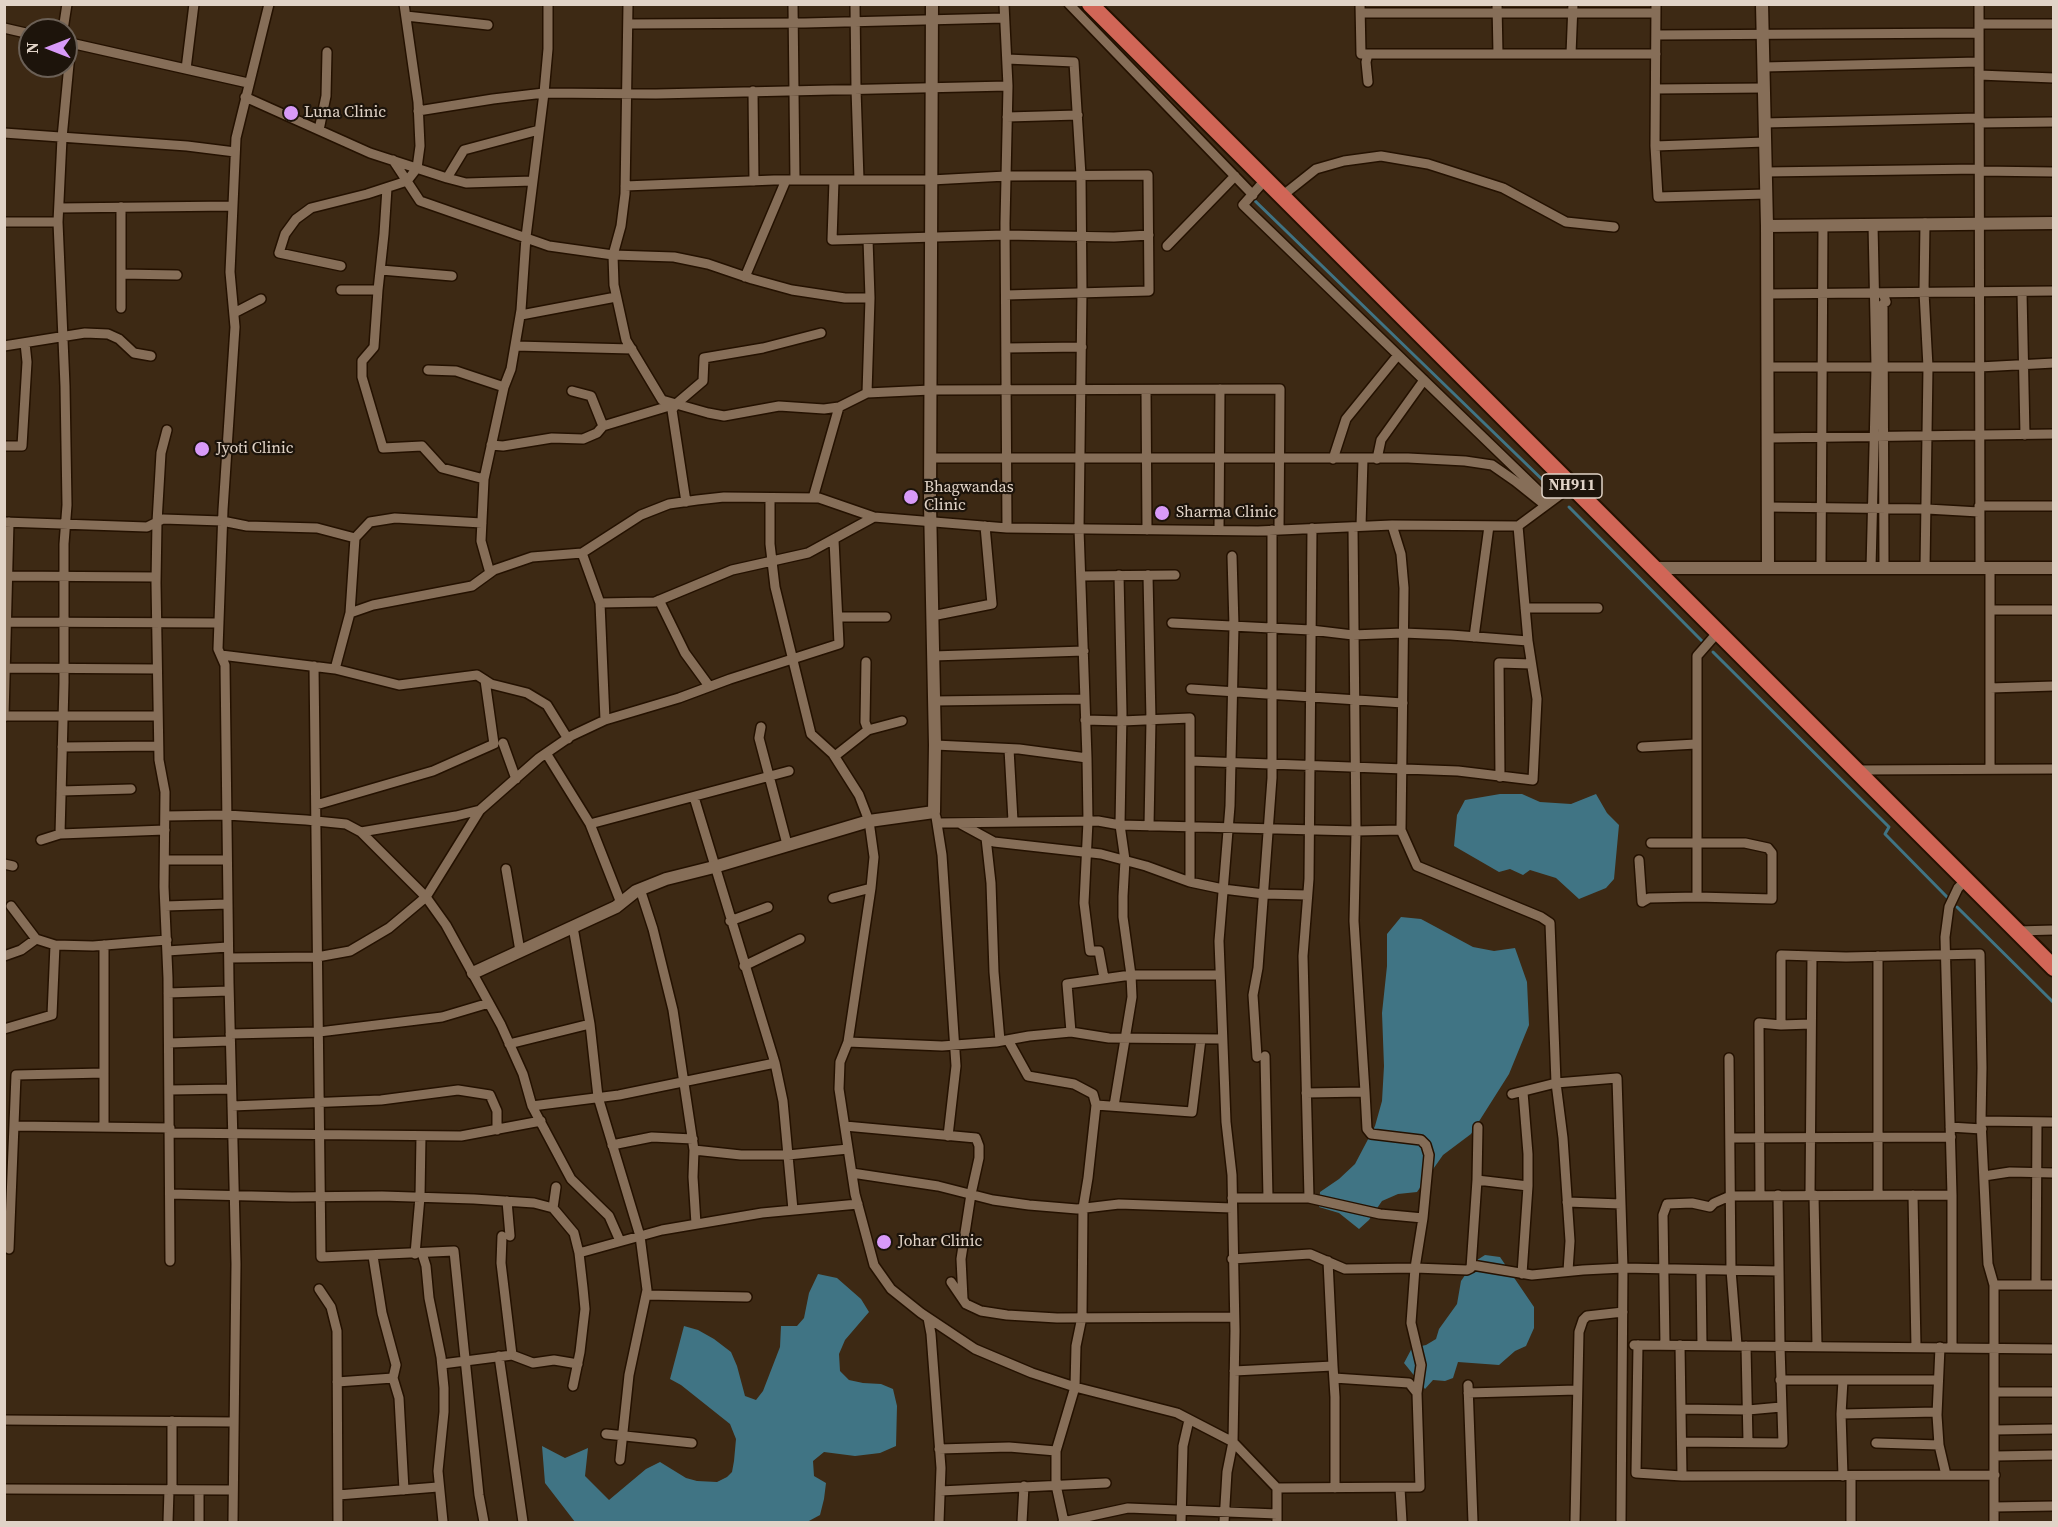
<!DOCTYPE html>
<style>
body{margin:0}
#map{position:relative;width:2058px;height:1527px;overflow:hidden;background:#3d2914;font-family:"Source Serif 4",serif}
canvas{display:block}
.frame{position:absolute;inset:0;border:6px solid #e1d3c7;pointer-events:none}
.north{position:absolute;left:18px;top:18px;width:60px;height:60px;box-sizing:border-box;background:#1d140b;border:2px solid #6b6056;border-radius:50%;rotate:270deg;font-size:16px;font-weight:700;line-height:24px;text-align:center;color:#e1d3c7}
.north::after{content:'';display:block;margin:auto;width:21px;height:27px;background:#d89af8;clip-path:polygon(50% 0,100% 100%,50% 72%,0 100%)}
</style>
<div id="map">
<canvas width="2058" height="1527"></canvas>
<div class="frame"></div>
<div class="north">N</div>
</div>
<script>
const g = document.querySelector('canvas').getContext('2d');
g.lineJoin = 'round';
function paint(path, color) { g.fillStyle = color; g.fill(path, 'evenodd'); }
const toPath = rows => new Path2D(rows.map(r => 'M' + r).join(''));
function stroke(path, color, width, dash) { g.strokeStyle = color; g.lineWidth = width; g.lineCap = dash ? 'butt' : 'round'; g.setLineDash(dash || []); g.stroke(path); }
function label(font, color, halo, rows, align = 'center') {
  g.font = font + ' "Source Serif 4",serif'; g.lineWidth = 4.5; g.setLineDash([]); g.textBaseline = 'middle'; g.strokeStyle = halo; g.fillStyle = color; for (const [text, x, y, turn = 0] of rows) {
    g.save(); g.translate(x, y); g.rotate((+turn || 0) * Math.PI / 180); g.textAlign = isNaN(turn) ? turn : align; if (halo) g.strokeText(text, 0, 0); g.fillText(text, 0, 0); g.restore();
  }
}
paint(toPath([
 [1500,794,1522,794,1540,802,1571,804,1596,794,1607,813,1619,825,1614,879,1606,888,1579,899,1556,878,1530,870,1523,875,1510,869,1499,872,1454,846,1457,815,1465,800],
 [1401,917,1421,919,1473,947,1494,951,1515,948,1527,982,1529,1025,1509,1074,1471,1134,1443,1155,1417,1192,1398,1194,1382,1201,1369,1220,1359,1229,1339,1213,1319,1207,1320,1192,1339,1179,1355,1164,1375,1126,1382,1101,1384,1066,1382,1013,1387,966,1387,934],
 [1485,1255,1500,1257,1534,1307,1534,1328,1526,1346,1515,1351,1499,1365,1458,1362,1453,1378,1445,1381,1433,1380,1425,1389,1404,1363,1412,1348,1426,1345,1436,1339,1439,1329,1457,1304,1461,1281,1474,1262],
 [818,1274,837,1278,861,1299,869,1312,845,1340,839,1354,840,1371,849,1380,863,1383,881,1384,893,1389,897,1406,896,1446,880,1453,855,1456,824,1452,813,1461,814,1476,826,1483,824,1499,820,1515,807,1522,575,1522,545,1483,542,1446,565,1458,588,1448,585,1476,609,1500,646,1469,660,1462,686,1478,697,1481,717,1482,727,1477,732,1472,734,1461,736,1439,730,1424,681,1385,670,1379,684,1326,698,1330,714,1339,731,1352,737,1366,745,1396,756,1400,763,1391,780,1347,781,1326,797,1326,804,1318,809,1293]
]), '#407484');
stroke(toPath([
 [1251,197,1551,488],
 [1569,507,1704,643],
 [1713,652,1889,827,1885,834,1947,897],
 [1957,907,2054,1003]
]), '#407484', 3);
const minor = toPath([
 [628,4,625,194,621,226,613,255,614,285,626,340,662,400,708,413,724,416,779,406,824,409,839,407,867,393,931,390,1280,389,1279,530],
 [793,4,795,180],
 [855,4,856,89,859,180],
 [1004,4,1008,86,1005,223,1007,528],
 [1069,4,1253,195],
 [1360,4,1361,54,1656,54],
 [1497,4,1498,54],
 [1656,4,1655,146,1658,197,1766,194],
 [1979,4,1980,568],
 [1361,13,1656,13],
 [406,16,488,25],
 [628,24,805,23,1004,18],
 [1979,24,2054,24],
 [4,28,30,34],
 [63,30,67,4],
 [1656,35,1979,33],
 [66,42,248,83],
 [1571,54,1573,4],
 [1763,67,1979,62],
 [186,69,194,4],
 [1979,75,2054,78],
 [1368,82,1366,62,1368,54],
 [1656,89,1763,88],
 [753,91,754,181],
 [245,97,370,153,447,178,466,183,533,181],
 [418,111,493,99,544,93,656,94,1008,86],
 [1007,117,1078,115],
 [1764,123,1979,118],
 [1979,123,2054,122],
 [319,130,326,96,327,52],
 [4,133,187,146,235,152],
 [1655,146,1765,142],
 [393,160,420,201,549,246,613,255,674,257,708,264,752,279,792,290,845,298,870,298],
 [1979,171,2054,172],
 [1765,172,1979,169],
 [447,178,464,150,539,130],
 [1266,179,1243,205,1550,502],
 [834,180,832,240,1005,235,1114,237,1149,235],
 [625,186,774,180,931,180,1006,176,1148,175,1149,291,1006,295],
 [1282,196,1316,169,1344,161,1381,156,1428,164,1503,188,1566,222,1614,227],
 [121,207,121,308],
 [59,208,232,206],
 [4,222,58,222],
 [1925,223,1924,292,1928,367,1925,568],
 [1167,246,1235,176],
 [341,266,279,253,285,234,296,219,311,208,367,194,407,181,417,168,420,146,418,102,404,4],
 [381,270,452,276],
 [121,274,177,275],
 [745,277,786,180],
 [341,290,378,290,384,234,387,188],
 [378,290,374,347,362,361,362,377,383,448,422,446,442,468,484,479],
 [2022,292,2025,435],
 [1883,293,1886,302,1883,304,1884,568],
 [1767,294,2054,291],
 [234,313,261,299],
 [521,315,616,297],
 [4,346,85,333,108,334,119,339,134,353,151,356],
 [515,346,632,349],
 [1006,348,1082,347],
 [1767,367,1979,367,2054,363],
 [428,370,456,371,504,387,511,369,521,310,526,237,544,93,548,49,548,4],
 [1146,390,1147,530],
 [572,391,591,396,603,426,676,404,703,381,704,358,763,348,821,333],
 [867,393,870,298,868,239],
 [676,404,672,410,686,502],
 [167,430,161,453,157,522,156,583,159,760,165,792,164,887,168,978,170,1261],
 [1768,438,2054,434],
 [491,445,503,446,552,438,583,439,597,433,603,426],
 [4,446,22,446,27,362,25,343],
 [930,458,1408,458,1465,461,1492,465,1515,481,1545,505],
 [1333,459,1346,419,1398,355],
 [1377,459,1381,440,1424,380],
 [770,498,770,544,775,587,811,734,833,754,859,795,869,821,874,857,871,888,848,1042,840,1062,839,1089,855,1194,874,1265,891,1289,921,1313,975,1349,1032,1373,1075,1387,1177,1413,1233,1442,1277,1488,1277,1522],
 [813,498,839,407],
 [1979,506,2054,506],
 [1768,507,1927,509,1979,512],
 [4,522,147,527,163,519,222,521,247,526,317,528,355,538],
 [1361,526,1363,459],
 [1219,530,1220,389],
 [582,553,600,603,605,720],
 [1821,568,1823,225],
 [1871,568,1876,367,1873,224],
 [490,573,481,541,484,479,504,387],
 [1119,575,1122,713,1120,825,1356,831,1401,830,1404,588,1401,554,1392,525],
 [1148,575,1151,720,1149,826],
 [4,576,156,577],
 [1082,576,1175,575],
 [659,600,685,653,709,686],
 [600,603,655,602,732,570,808,553,874,517],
 [1525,608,1598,608],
 [1990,610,2054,610],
 [350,613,355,538,370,522,395,518,482,523],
 [932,616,992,604,985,526],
 [838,617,886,617],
 [4,622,219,623],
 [1172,623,1311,630,1353,635,1403,633,1451,635,1528,641],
 [1474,637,1489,526],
 [221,655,335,669,399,685,477,675,491,684,527,693,547,705,568,739],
 [933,656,1084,651],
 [314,666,321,1257,454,1251,479,1495,484,1522],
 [4,668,157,669],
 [335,669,350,613,373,605,472,586,494,570,532,557,582,553,641,515,669,504,697,500,724,497,819,498,874,517,1007,528,1258,531,1392,525,1518,526,1572,486],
 [1990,688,2054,686],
 [1191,689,1403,703],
 [934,701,1084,699],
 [4,716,158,716],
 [4,717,9,522],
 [1085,720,1122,721,1190,718,1190,882],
 [761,727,759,738,787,844],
 [868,730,902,721],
 [503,743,516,779],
 [935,745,1019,749,1087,758,1079,529,1082,292,1081,176,1074,62,1007,59],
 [62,747,158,746],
 [1642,747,1696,744],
 [1009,749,1013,821],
 [546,753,590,824,621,903],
 [835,756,868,730,865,722,866,662],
 [1087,758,1088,821,1084,903,1090,951,1099,951,1104,978],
 [1190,761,1458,771,1533,780,1537,699,1528,641,1518,526],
 [1990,769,1990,568],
 [1858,770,2054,769],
 [1500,777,1499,663,1531,664],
 [61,791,131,789],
 [694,797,775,1063,783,1101,793,1210],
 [316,805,433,771,494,744,485,680],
 [165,816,227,815,306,820,346,824,361,832,456,816,480,810,539,758,571,736,605,720,679,698,730,679,839,644,834,540],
 [936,817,942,855,956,1066,948,1136],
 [938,823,1098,821,1120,825,1125,860,1123,896,1123,917,1131,975,1132,997,1114,1106],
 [590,824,789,771],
 [961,824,994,842,1101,854,1146,866,1190,882,1223,889,1264,894,1307,895],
 [1401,830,1417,866,1541,917,1550,923,1556,1083,1563,1138,1570,1241,1568,1271],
 [361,832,426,897,446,925,501,1025,523,1074,532,1106,571,1179,609,1216,620,1241],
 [60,834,64,683,64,544,67,505,65,386,58,222,62,138,71,43],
 [986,838,991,883,994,972,1000,1041],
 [41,840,60,834,165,830],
 [1651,843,1745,843,1768,848,1772,853,1772,899,1697,897],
 [165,860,227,860],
 [1639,860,1642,902,1649,898,1697,897,1697,656,1718,632],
 [4,864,13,866],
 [506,869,520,951],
 [640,889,653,929,673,1010,694,1150,693,1177,696,1224],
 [833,898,871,888],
 [11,906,36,939,55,945,93,946,167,940],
 [165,906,228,904],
 [730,921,768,907],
 [2017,931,2054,930],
 [104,945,104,1127],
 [167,951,228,947],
 [4,956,21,950,36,939],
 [1878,956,1878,1195],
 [229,958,317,957,350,951,389,928,426,897,480,810],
 [744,966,800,939],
 [168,993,229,991],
 [590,1024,598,1097,640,1236,647,1290,629,1375,620,1460],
 [1781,1025,1781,955,1846,957,1980,954,1982,1068,1981,1121,2054,1122],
 [4,1029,52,1015,55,945],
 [1071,1032,1067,984,1131,975,1220,975],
 [230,1034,319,1032,442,1017,489,1003],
 [1008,1040,1028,1076,1074,1084,1093,1094,1096,1105],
 [848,1042,942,1046,996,1042,1029,1036,1071,1032,1109,1038,1222,1039],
 [169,1043,230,1041],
 [509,1044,590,1024,573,927],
 [1265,1056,1268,1198],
 [1257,1057,1253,995,1258,968,1272,778,1272,530],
 [1729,1058,1731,1270,1737,1345],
 [170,1090,231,1089],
 [1365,1092,1367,1129,1371,1134,1421,1140,1426,1145,1429,1155,1423,1218,1415,1268,1467,1270,1471,1268,1477,1180,1478,1127],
 [1306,1093,1365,1092,1354,921,1356,831,1353,527],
 [1512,1094,1556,1083,1617,1078,1623,1268,1621,1522],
 [232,1106,381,1100,458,1090,490,1095,497,1111,497,1130],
 [532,1106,619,1095,775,1063],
 [1981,1121,1988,1264,1994,1285],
 [15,1126,170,1128],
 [845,1126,976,1138,979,1146,979,1158,971,1194,961,1259,963,1299],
 [1950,1127,1982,1129],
 [170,1133,461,1136,541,1121],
 [1730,1138,1951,1137],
 [612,1145,652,1137,693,1139],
 [694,1150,741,1155,788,1155,848,1149],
 [852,1173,938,1186,993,1200,1029,1205,1077,1209,1119,1204,1232,1208],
 [1984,1176,2010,1172,2054,1173],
 [1477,1180,1528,1186],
 [170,1194,292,1197,382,1196,474,1199,534,1203,553,1208,574,1233,579,1253,583,1288,585,1309,580,1352,573,1386],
 [1810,1195,1812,956],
 [1814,1195,1817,1346],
 [1913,1195,1916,1347],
 [1760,1196,1759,1023,1781,1025,1811,1024],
 [1232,1198,1309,1198,1303,956,1309,879,1312,528],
 [1309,1198,1380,1214,1423,1218],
 [507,1201,510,1236],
 [1567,1202,1621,1204],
 [553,1208,556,1187],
 [9,1249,16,1075,104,1073],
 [422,1253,426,1266,429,1298,441,1357,444,1388,444,1412,438,1471,443,1522],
 [579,1253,662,1230,762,1213,858,1204],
 [415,1254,420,1197,421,1136],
 [373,1256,382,1313,396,1365,393,1378],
 [1232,1259,1310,1254,1345,1269,1415,1268,1411,1323,1421,1365,1417,1393,1420,1487,1277,1488],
 [1472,1265,1532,1275,1583,1270,1623,1268,1779,1271],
 [1701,1270,1702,1345],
 [1522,1274,1528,1186,1528,1154,1523,1092],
 [951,1282,966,1304,981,1311,1007,1315,1057,1318,1234,1317],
 [2036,1285,2037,1122],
 [319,1289,331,1307,337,1331,338,1522],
 [646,1295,747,1297],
 [928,1318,931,1334,941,1468,939,1522],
 [1634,1345,2054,1349],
 [1638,1345,1636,1473,1682,1476,1995,1475],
 [1665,1345,1663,1215,1667,1204,1692,1203,1710,1207,1714,1203,1730,1196,1952,1195],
 [1680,1345,1682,1476],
 [1746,1346,1748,1442],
 [1952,1347,1952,1195,1945,937,1949,907,1958,888,1966,880],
 [512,1355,533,1363,554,1360,578,1364],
 [499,1356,523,1522],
 [442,1364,512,1355,501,1263,502,1236],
 [1333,1366,1335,1397,1335,1488],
 [1234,1371,1333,1366,1328,1261],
 [1334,1378,1409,1383,1417,1393],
 [1780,1380,1938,1380],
 [337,1382,393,1378,399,1398,404,1490],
 [1468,1385,1473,1522],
 [1995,1392,2054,1392],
 [1468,1393,1577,1390],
 [1681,1409,1748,1410,1781,1407],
 [1841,1414,1937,1412],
 [4,1420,234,1422],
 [1995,1430,2054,1429],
 [606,1434,692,1443],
 [1682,1442,1783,1443,1780,1346,1778,1195],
 [1876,1443,1939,1445,1937,1415,1940,1347],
 [1939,1445,1946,1475],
 [939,1449,1009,1447,1056,1451,1056,1485,1064,1522],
 [1056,1451,1075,1387,1076,1346,1082,1317,1083,1208,1088,1178,1096,1105,1192,1112,1201,1039],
 [1995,1456,2054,1455],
 [1843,1476,1841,1414,1843,1380],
 [1851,1476,1851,1522],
 [1400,1488,1402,1522],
 [4,1489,233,1490],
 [172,1490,172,1421],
 [940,1491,1106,1483],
 [338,1495,438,1487],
 [1994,1507,2054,1506],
 [168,1522,169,1490],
 [199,1522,199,1490],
 [233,1522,236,1264,229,983,225,665,218,649,223,510,235,327,230,272,236,138,269,4],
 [1022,1522,1024,1486],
 [1063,1522,1128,1508,1277,1514],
 [1181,1522,1183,1446,1189,1420],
 [1224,1522,1227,1472,1233,1442,1235,1331,1232,1175,1226,1122,1219,941,1230,806,1234,626,1232,556],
 [1575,1522,1579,1332,1583,1320,1587,1316,1623,1312],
 [1994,1522,1994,1285,2054,1285]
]);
const tertiary = toPath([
 [1762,4,1767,226,1768,568],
 [1767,226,2054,223],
 [1654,568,2054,568],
 [473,973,616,907,636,891,666,879,714,867,869,821,934,812,935,745,930,504,932,4]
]);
const trunk = toPath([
 [1090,4,2054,968]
]);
stroke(minor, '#241100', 12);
stroke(tertiary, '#241100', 15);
stroke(trunk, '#241100', 20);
stroke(minor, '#866e58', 9);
stroke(tertiary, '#866e58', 12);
stroke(trunk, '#d16657', 16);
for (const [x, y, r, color] of [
 [291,113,8,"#d89af8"],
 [202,449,8,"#d89af8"],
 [911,497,8,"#d89af8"],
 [1162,513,8,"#d89af8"],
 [884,1242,8,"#d89af8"]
]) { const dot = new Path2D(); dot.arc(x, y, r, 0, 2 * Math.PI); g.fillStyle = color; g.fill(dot); stroke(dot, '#1d140b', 2); }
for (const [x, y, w] of [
 [1572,486,60]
]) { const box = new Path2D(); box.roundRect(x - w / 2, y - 12, w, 24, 4.5); g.fillStyle = '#1d140b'; g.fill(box); stroke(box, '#e1d3c7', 1.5); }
label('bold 15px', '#e1d3c7', null, [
 ["NH911",1572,486]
]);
label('16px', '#e1d3c7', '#1d140b', [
 ["Luna Clinic",304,113],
 ["Jyoti Clinic",216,449],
 ["Bhagwandas",924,488],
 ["Clinic",924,506],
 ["Sharma Clinic",1176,513],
 ["Johar Clinic",898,1242]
], 'left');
</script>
